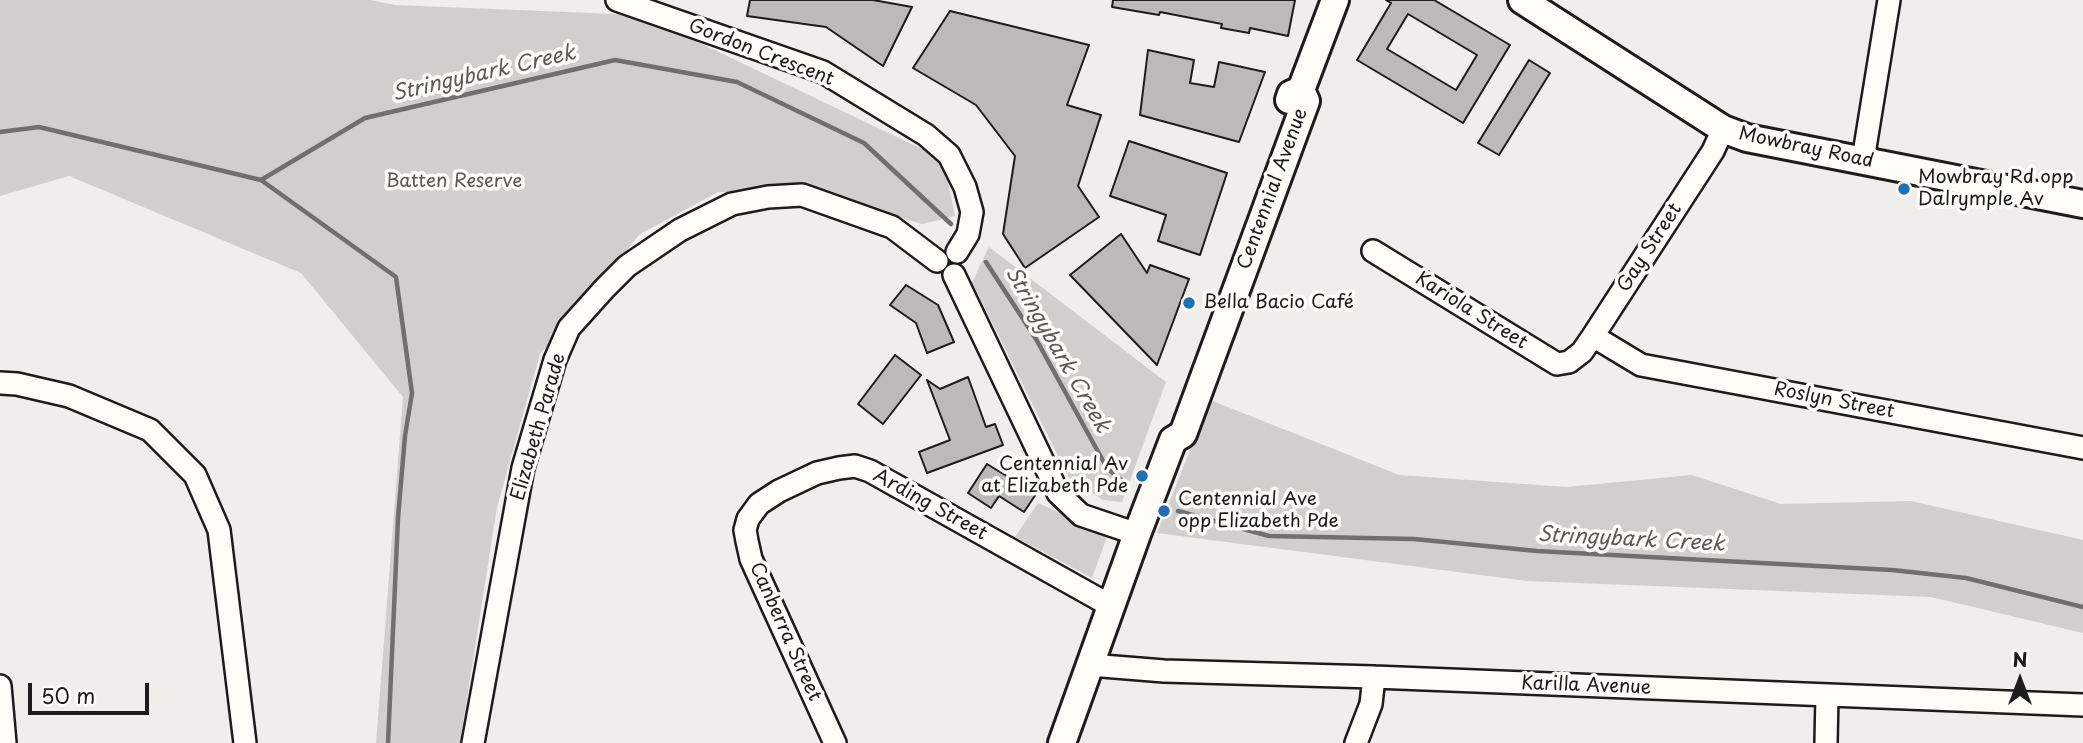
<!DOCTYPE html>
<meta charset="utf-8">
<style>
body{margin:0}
#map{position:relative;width:2083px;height:743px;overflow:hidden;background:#f0eeea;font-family:"Playpen Sans",sans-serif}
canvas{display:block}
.north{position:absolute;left:1985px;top:645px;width:70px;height:70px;-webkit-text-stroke:5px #fdfcf7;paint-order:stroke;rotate:0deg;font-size:19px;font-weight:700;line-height:28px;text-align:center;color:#1c1c1c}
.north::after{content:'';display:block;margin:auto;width:24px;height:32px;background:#1c1c1c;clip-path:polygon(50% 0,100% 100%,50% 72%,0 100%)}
.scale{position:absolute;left:28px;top:683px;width:121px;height:32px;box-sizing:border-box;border:4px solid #1c1c1c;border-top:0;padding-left:9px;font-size:21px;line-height:24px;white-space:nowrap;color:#1c1c1c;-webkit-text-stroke:5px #fdfcf7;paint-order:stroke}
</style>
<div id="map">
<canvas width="2083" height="743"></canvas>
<div class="north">N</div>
<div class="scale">50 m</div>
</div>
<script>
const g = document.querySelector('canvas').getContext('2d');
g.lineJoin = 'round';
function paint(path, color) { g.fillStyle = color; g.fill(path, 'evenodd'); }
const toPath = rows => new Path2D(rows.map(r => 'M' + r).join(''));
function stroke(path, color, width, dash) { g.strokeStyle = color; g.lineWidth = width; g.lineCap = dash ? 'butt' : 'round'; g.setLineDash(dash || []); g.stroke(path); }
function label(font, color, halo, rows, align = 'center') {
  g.font = font + ' "Playpen Sans",sans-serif'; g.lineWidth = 7; g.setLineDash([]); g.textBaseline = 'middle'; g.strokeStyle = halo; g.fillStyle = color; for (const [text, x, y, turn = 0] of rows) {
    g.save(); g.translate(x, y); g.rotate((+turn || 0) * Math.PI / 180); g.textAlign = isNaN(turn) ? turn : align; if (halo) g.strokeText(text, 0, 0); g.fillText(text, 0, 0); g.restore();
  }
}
paint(toPath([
 [0,0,370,0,395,5,641,15,943,159,955,216,922,224,833,197,718,192,640,234,540,354,497,507,460,743,376,743,403,397,301,273,69,176,0,196],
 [989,247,1166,382,1122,502,1103,500,1069,478,972,282],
 [1210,400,1399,475,1566,487,1692,475,1781,504,1911,501,2083,540,2083,633,1931,597,1527,581,1157,533],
 [1038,503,1108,534,1092,578,1015,537]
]), '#d0cfcc');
stroke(toPath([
 [0,132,39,127,261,180,365,118,615,60,737,82,864,143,951,224],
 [261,180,396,277,412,393,405,436,398,518,388,743],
 [986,262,1036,339,1107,468,1127,485],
 [1178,511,1269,536,1414,539,1537,551,1892,570,1966,578,2083,607]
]), '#706f6d', 4.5);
const building = toPath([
 [750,0,873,0,912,7,883,66,826,27,747,16,750,0],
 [1113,0,1295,0,1288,36,1250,28,1249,33,1221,28,1222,24,1160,12,1159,15,1112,7,1113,0],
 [1386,0,1434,0,1510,45,1463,123,1357,60,1391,3,1386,0],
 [1408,14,1477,55,1456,90,1387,49,1408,14],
 [950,11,1089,45,1067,105,1101,115,1078,186,1099,217,1025,268,1003,234,1015,156,976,105,913,68,950,11],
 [1148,50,1194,60,1190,83,1214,87,1219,62,1265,72,1239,142,1140,115,1148,50],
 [1529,60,1550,73,1499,155,1478,143,1529,60],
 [1129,141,1227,173,1200,255,1158,241,1166,215,1110,196,1129,141],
 [1121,234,1147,273,1150,265,1189,279,1157,365,1070,275,1121,234],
 [906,285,938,305,954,342,927,353,916,323,890,305,906,285],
 [895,355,921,375,883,424,858,404,895,355],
 [968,377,986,427,995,424,1003,445,927,473,919,452,950,440,927,380,940,389,968,377],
 [987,464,1036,494,1024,512,999,496,991,508,968,493,987,464]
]);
paint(building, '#bbbab6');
stroke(building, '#1c1c1c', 2);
const minor = toPath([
 [617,0,823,72,926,135,949,155,965,187,972,212,968,234,957,252],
 [1863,160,1889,0],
 [1373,251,1557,364,1569,362,1582,352,1593,336,1713,151,1723,129],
 [954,275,1058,493,1081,515,1137,534],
 [1593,336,1641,365,2083,448],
 [0,383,17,384,69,396,150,430,195,475,219,530,245,743],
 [1090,665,1164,671,1374,677,2083,705],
 [0,686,5,743],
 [473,743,523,468,555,360,569,328,605,288,627,266,680,230,732,204,768,197,802,195,892,227,937,261],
 [835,743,751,559,747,541,745,530,748,519,759,504,779,491,817,473,839,468,855,466,870,471,1111,606],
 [1356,743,1371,704,1374,677],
 [1826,743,1827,695]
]);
const major = toPath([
 [1522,0,1723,129,1747,138,2083,204],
 [1289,100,1291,94,1301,90,1335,0],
 [1062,743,1137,534,1173,440,1183,434,1306,101,1301,90]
]);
stroke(minor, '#1c1c1c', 26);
stroke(major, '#1c1c1c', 32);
stroke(minor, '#fdfcf7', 21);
stroke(major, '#fdfcf7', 26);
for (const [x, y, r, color] of [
 [1904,189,7,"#1f6fb2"],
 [1189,303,7,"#1f6fb2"],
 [1142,476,7,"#1f6fb2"],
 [1164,511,7,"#1f6fb2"]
]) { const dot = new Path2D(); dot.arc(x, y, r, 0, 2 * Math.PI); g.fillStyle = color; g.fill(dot); stroke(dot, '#fdfcf7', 2.5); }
label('19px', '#1c1c1c', '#fdfcf7', [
 ["Gordon Crescent",761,53,21],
 ["Mowbray Road",1806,148,12],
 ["Centennial Avenue",1273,189,-70],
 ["Gay Street",1650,248,-57],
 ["Kariola Street",1471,311,32],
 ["Roslyn Street",1834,401,11],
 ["Elizabeth Parade",539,427,-74],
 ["Arding Street",930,505,29],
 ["Canberra Street",785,632,66],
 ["Karilla Avenue",1586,686,2]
]);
label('19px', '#1c1c1c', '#fdfcf7', [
 ["Mowbray Rd opp",1918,178],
 ["Dalrymple Av",1918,200],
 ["Bella Bacio Café",1203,303],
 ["Centennial Av",1128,465,"right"],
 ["at Elizabeth Pde",1128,487,"right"],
 ["Centennial Ave",1178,500],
 ["opp Elizabeth Pde",1178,522]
], 'left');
label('19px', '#5b5b5a', '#fdfcf7', [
 ["Batten Reserve",454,182]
]);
label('italic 21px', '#5b5b59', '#fdfcf7', [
 ["Stringybark Creek",484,74,-13],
 ["Stringybark Creek",1057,350,60],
 ["Stringybark Creek",1631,540,3]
]);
</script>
